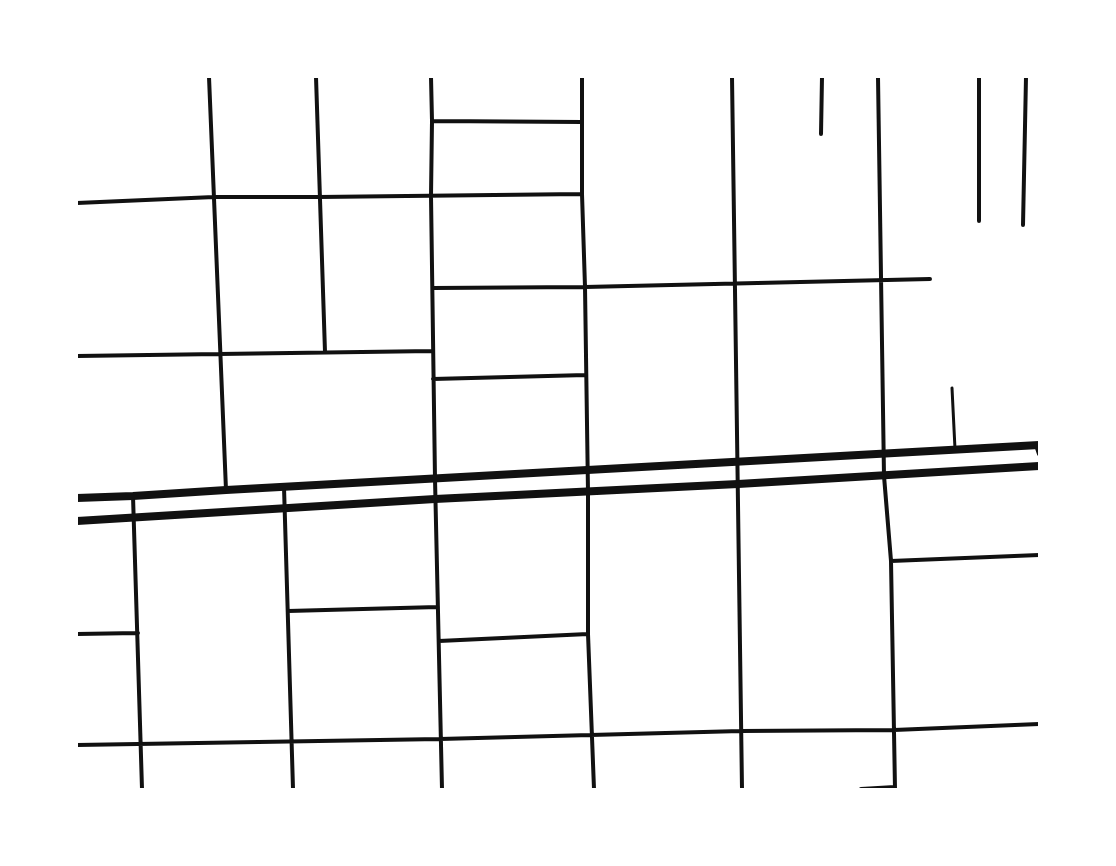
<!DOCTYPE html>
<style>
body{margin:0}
#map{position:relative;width:1116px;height:866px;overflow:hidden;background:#fff;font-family:Karla,sans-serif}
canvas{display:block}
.frame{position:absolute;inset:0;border:78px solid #fff;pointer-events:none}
</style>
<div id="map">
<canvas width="1116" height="866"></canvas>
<div class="frame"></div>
</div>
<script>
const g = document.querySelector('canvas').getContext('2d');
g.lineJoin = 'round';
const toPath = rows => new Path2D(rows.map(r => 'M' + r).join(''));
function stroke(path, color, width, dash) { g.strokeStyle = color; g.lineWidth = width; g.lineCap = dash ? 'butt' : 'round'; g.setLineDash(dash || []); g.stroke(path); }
stroke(toPath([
 [952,388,955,449]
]), '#111', 3);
stroke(toPath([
 [209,77,226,490],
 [316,77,325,352],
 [431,77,432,121,431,196,435,479,442,789],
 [582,77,582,194,585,287,588,492,588,634,594,789],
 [732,77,742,789],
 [878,77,884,476,891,561,895,789],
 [432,121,582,122],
 [821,134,822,77],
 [77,203,214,197,319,197,582,194],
 [979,221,979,77],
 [1023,225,1026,77],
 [433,288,585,287,930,279],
 [77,356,433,351],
 [433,379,586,375],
 [1036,445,1039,454],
 [284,487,293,789],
 [133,496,142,789],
 [891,561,1039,555],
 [288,611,438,607],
 [77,634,138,633],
 [439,641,588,634],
 [77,745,440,739,741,731,894,730,1039,724],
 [861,789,895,787]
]), '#111', 4);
stroke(toPath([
 [77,498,133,496,226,490,1039,445],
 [77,521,435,499,738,484,1039,466]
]), '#111', 8);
</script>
